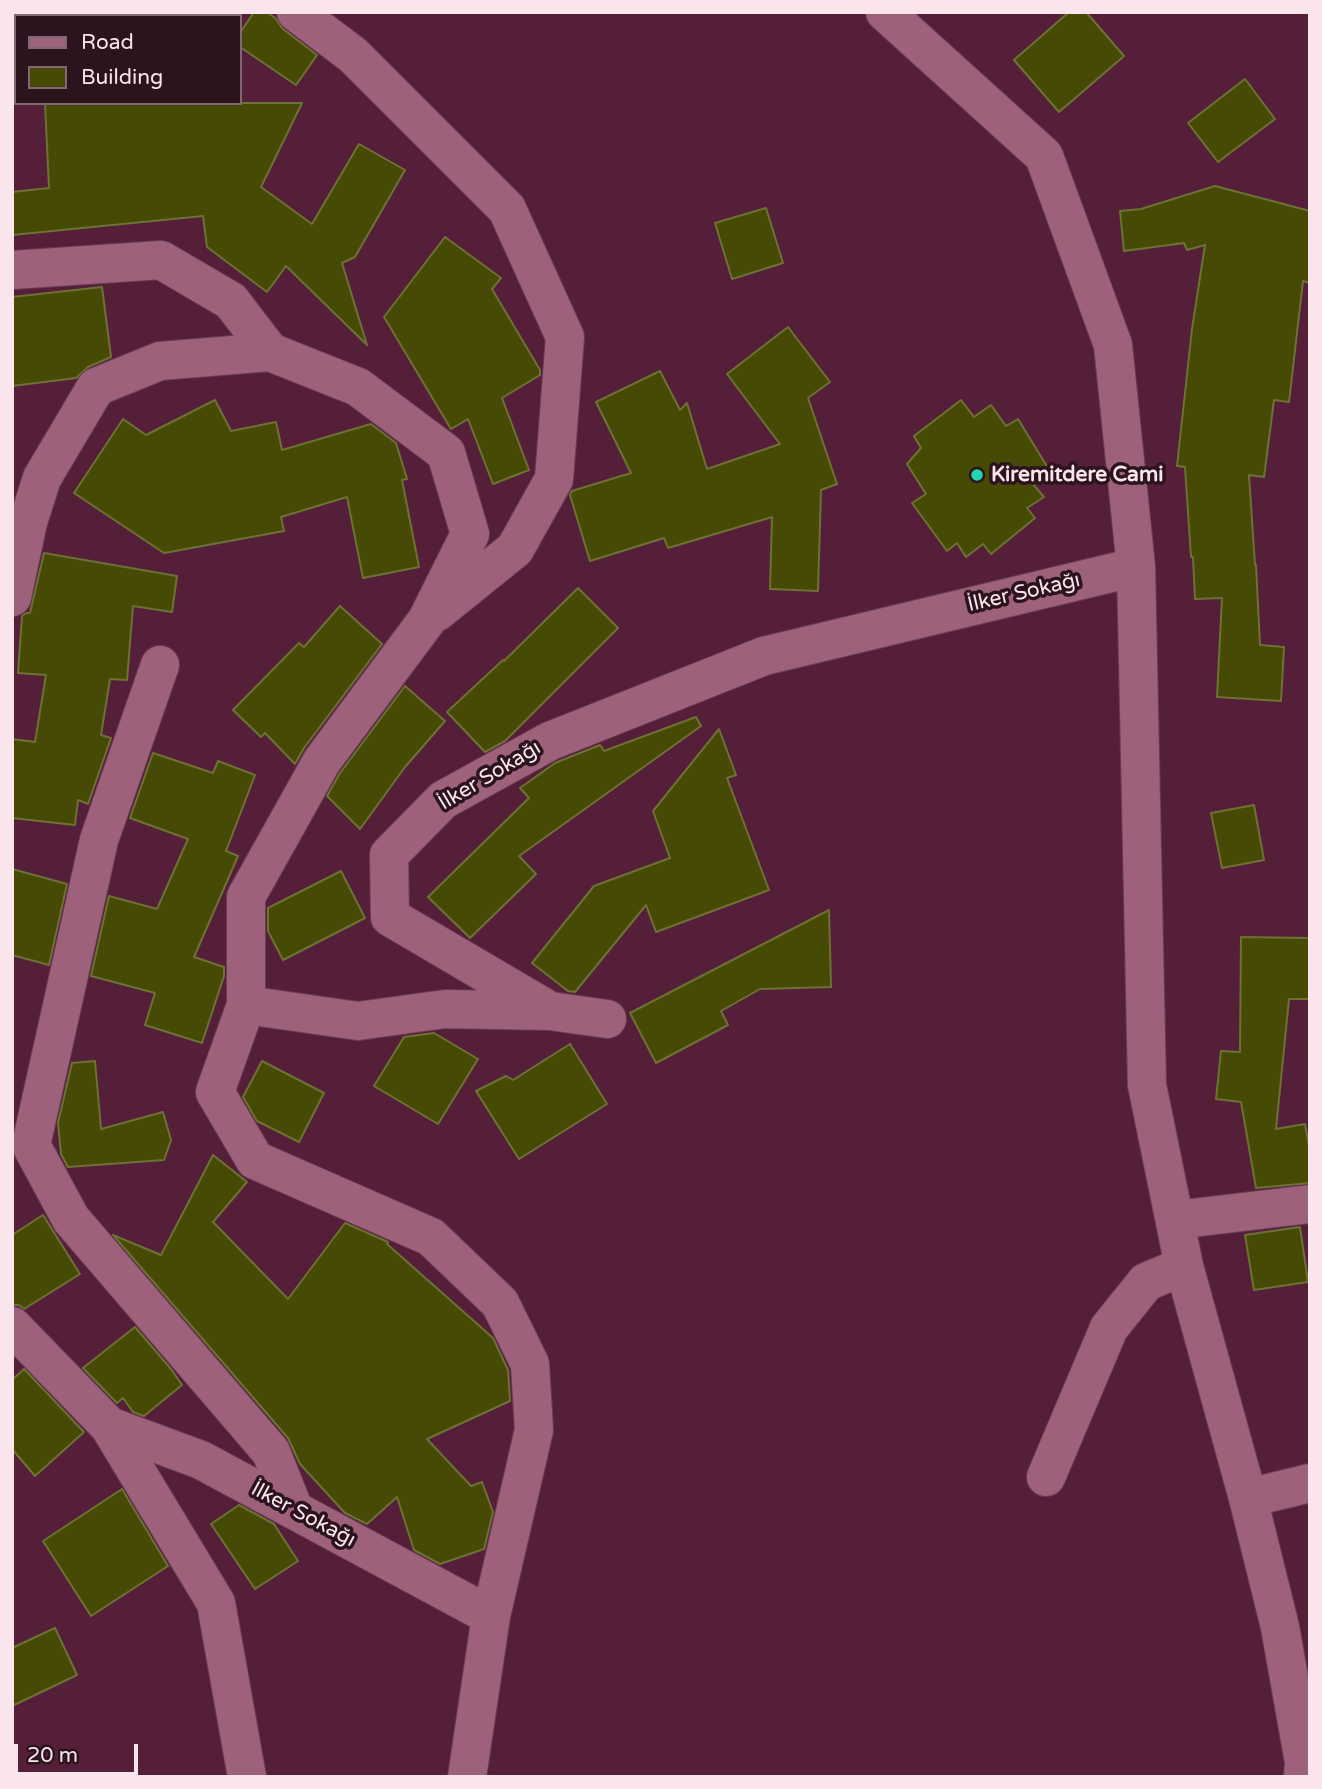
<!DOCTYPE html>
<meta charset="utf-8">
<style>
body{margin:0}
#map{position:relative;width:1322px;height:1789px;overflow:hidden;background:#551f39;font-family:"Varela Round",sans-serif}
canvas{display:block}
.frame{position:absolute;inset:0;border:14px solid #fbe5ed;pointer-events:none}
.legend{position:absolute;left:14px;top:14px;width:228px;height:91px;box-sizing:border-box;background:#2c141e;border:2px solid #7f6871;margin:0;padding:9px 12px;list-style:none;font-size:21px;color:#fbe5ed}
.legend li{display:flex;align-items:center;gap:14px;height:35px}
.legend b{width:35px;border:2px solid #7f6871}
.scale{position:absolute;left:14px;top:1744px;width:124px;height:32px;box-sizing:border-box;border:4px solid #fbe5ed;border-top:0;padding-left:9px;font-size:21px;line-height:24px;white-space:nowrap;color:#fbe5ed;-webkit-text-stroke:5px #2c141e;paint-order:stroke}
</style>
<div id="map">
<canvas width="1322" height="1789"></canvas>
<div class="frame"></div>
<ul class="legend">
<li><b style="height:9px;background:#9e617b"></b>Road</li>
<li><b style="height:19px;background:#464a04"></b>Building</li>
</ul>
<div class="scale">20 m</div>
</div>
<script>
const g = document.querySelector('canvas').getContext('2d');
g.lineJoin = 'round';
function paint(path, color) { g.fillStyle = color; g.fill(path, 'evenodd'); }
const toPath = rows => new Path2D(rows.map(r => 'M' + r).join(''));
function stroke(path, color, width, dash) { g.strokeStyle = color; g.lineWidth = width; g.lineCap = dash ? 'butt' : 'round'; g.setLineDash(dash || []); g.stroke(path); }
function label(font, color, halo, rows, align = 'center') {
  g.font = font + ' "Varela Round",sans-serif'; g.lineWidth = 7; g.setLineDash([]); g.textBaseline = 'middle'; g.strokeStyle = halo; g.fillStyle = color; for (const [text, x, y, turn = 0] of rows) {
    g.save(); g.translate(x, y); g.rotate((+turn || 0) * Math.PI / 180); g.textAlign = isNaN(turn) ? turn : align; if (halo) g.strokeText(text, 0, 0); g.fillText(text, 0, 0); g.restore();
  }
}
const building = toPath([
 [254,12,267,12,275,18,283,29,317,55,296,85,240,47,240,33,254,12],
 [1069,12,1086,12,1124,56,1059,112,1014,60,1069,12],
 [1245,79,1275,119,1218,162,1188,123,1245,79],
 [45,103,302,103,261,187,312,224,359,144,405,170,355,257,342,263,367,345,286,266,267,292,207,247,203,216,12,235,12,192,49,188,45,103],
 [1215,186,1310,211,1310,283,1303,281,1289,402,1274,400,1264,477,1249,475,1255,565,1256,565,1260,645,1284,647,1281,701,1217,697,1222,598,1195,599,1193,557,1191,557,1185,467,1177,466,1192,329,1205,245,1187,250,1184,243,1124,251,1120,211,1141,209,1215,186],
 [766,208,783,263,732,279,715,223,766,208],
 [445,237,501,278,492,289,540,370,540,375,502,398,529,470,493,484,468,419,451,429,384,317,445,237],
 [102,287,111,357,88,367,76,378,12,386,12,297,102,287],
 [788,327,830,382,808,398,837,484,821,490,818,591,770,589,772,517,668,548,664,538,590,561,570,495,572,491,631,473,596,402,660,371,680,410,687,403,707,469,780,444,727,374,788,327],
 [215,400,231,431,276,422,282,450,371,424,396,443,407,479,402,480,419,567,363,578,347,497,281,517,284,531,164,553,74,493,123,419,146,435,215,400],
 [961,400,974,417,991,405,1006,426,1018,419,1048,468,1032,483,1044,497,1027,508,1035,518,991,554,983,544,966,557,957,543,947,551,912,503,926,494,907,464,921,448,914,436,961,400],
 [44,553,177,576,172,612,133,606,127,680,110,679,101,735,111,738,88,804,78,800,75,825,12,818,12,739,35,742,46,675,18,673,22,616,26,613,30,613,44,553],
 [578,588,618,628,505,741,485,752,447,712,503,660,504,661,578,588],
 [340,606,382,644,304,748,295,764,265,733,261,737,233,710,299,643,304,647,340,606],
 [405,686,445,721,405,767,360,829,327,796,340,773,405,686],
 [696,717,701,726,519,856,536,874,470,938,428,897,529,798,520,788,555,763,600,745,604,751,696,717],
 [719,729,736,775,727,778,769,890,656,932,646,905,575,992,568,991,532,963,594,886,670,858,653,811,719,729],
 [153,753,213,773,218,761,255,775,226,851,238,856,194,957,224,967,224,976,202,1043,145,1025,155,993,91,976,109,896,157,909,188,839,130,818,153,753],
 [1254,805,1264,860,1222,868,1211,813,1254,805],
 [12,869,67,884,49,965,12,955,12,869],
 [341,871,365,918,283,960,268,931,268,908,341,871],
 [829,910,831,987,760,989,721,1011,728,1025,656,1063,630,1013,829,910],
 [1241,937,1310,938,1310,999,1289,999,1276,1129,1305,1124,1310,1152,1310,1183,1256,1188,1241,1102,1216,1099,1221,1051,1240,1052,1241,937],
 [434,1033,478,1059,438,1124,374,1086,404,1037,434,1033],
 [570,1044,607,1104,519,1159,476,1091,506,1076,513,1080,570,1044],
 [95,1061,101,1129,163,1112,171,1140,164,1160,68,1167,61,1154,58,1123,72,1063,95,1061],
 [262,1061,324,1093,299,1142,257,1121,243,1097,262,1061],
 [213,1155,247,1182,213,1222,288,1299,345,1223,388,1242,387,1244,493,1338,508,1370,510,1401,427,1439,471,1486,482,1482,493,1512,484,1549,440,1564,414,1550,397,1497,367,1524,345,1513,300,1464,288,1438,113,1235,161,1255,213,1155],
 [43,1215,80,1274,24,1309,19,1305,12,1305,12,1235,43,1215],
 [1300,1227,1308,1282,1254,1290,1245,1235,1300,1227],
 [135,1327,171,1369,182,1385,144,1416,133,1412,123,1398,117,1403,83,1368,135,1327],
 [24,1369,84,1432,35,1476,12,1449,12,1380,24,1369],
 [122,1489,168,1566,91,1616,43,1541,122,1489],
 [239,1505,274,1524,298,1561,255,1589,211,1524,239,1505],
 [55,1628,77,1675,12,1706,12,1648,55,1628]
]);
paint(building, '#464a04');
stroke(building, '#6d7234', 2);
const minor = toPath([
 [296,12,353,55,507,209,565,337,554,479,515,549,437,612],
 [885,12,1044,156,1113,345,1136,567,1147,1085,1184,1266,1248,1498,1280,1627,1304,1762,1303,1777],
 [12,270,161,260,231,301,270,352],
 [12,597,28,522,42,478,96,387,160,361,270,352,358,387,446,453,470,534,427,620,322,761,246,897,246,1005,215,1092,255,1160,431,1237,500,1303,530,1364,534,1430,491,1616,467,1777],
 [160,665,99,840,31,1145,71,1219,271,1452,294,1510],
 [246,1005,358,1021,445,1009,550,1011,390,917,389,855,443,800,550,741,764,656,1136,567],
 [550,1011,607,1019],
 [1175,1220,1310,1204],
 [12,1326,109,1426,216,1603,247,1777],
 [109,1426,201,1460,491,1616],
 [1046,1477,1109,1328,1146,1282,1184,1266],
 [1248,1498,1310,1483]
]);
stroke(minor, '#6b3e55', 40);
stroke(minor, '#9e617b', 38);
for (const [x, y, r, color] of [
 [977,475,7,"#22d5af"]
]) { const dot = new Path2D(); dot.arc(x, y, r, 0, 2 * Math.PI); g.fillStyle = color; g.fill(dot); stroke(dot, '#2c141e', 2.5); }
label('bold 21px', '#fbe5ed', '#2c141e', [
 ["Kiremitdere Cami",991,475]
], 'left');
label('21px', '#fbe5ed', '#2c141e', [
 ["İlker Sokağı",1024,593,-13],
 ["İlker Sokağı",490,776,-31],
 ["İlker Sokağı",303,1515,28]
]);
</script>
